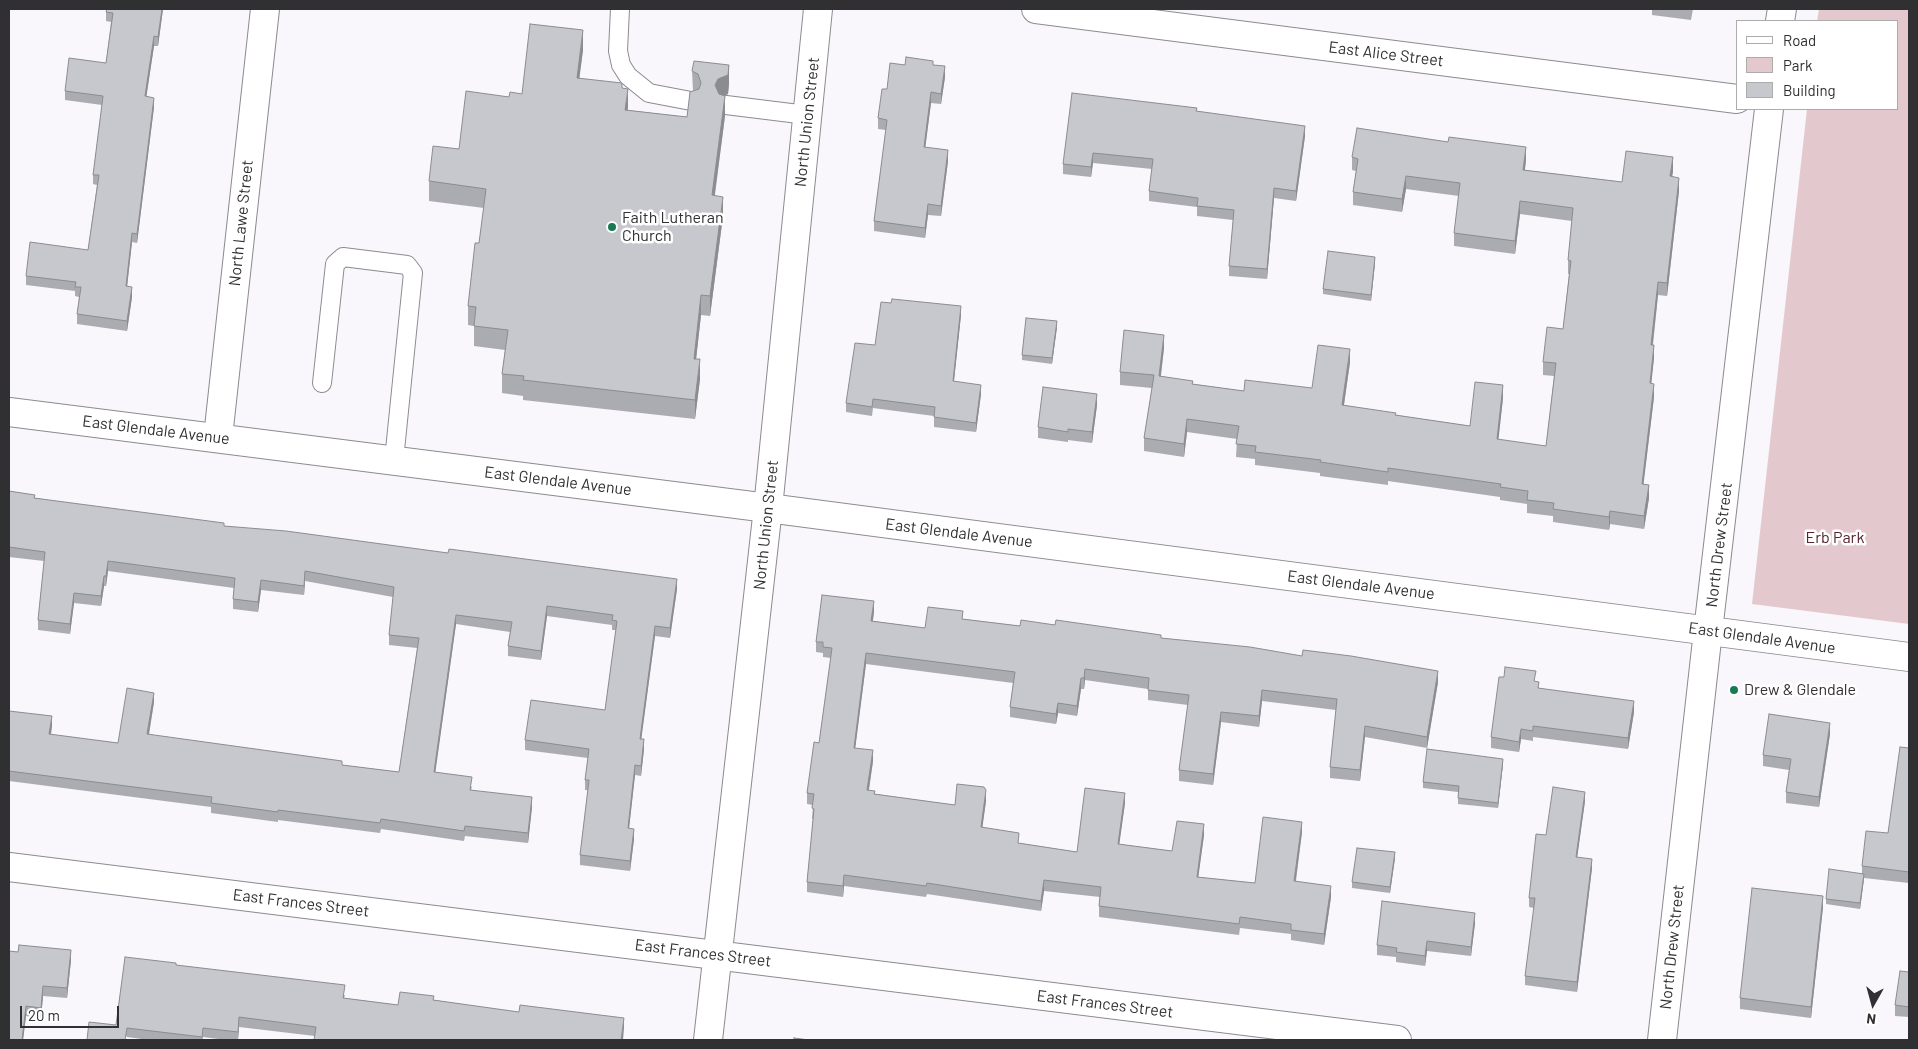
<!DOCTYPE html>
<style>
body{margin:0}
#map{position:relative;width:1918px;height:1049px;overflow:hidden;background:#f9f6fc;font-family:Barlow,sans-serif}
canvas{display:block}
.frame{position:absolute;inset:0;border:10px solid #302f31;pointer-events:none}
.legend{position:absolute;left:1736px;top:20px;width:162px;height:90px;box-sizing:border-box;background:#fff;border:1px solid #acacad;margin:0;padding:6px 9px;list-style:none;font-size:15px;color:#302f31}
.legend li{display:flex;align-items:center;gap:10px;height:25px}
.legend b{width:25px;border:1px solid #acacad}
.north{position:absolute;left:1848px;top:979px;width:50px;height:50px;-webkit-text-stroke:4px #fff;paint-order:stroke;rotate:187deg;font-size:14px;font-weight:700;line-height:20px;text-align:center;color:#302f31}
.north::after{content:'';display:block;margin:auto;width:18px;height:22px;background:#302f31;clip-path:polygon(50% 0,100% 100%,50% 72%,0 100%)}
.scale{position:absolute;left:20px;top:1006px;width:99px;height:22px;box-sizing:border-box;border:2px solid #302f31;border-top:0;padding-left:6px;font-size:15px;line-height:18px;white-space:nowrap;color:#302f31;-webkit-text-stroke:4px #fff;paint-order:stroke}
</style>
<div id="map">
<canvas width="1918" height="1049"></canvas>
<div class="frame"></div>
<ul class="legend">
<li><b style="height:6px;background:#fff"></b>Road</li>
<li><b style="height:14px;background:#e3c9cd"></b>Park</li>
<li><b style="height:14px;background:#c7c8ce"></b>Building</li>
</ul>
<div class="north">N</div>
<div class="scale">20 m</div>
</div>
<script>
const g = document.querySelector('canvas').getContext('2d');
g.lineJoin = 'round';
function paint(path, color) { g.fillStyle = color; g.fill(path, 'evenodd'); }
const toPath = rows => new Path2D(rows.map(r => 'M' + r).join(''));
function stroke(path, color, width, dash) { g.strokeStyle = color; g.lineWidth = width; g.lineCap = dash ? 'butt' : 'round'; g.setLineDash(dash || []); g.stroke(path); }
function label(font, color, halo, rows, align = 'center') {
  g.font = font + ' Barlow,sans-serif'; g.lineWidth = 5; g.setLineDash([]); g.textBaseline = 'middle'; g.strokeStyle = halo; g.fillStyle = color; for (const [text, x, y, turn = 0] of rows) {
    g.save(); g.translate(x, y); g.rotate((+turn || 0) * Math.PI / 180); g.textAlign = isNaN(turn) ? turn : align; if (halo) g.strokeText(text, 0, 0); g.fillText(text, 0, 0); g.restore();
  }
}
paint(toPath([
 [1819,9,1909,9,1909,624,1752,604,1807,109,1897,109,1897,21,1817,21]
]), '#e3c9cd');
const service = toPath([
 [620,9,618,51,621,65,628,76,649,93,691,101],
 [726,105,807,115],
 [322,383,335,264,343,257,407,265,413,273,394,460]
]);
const minor = toPath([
 [1036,9,1737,99],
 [218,437,265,9],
 [9,867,1397,1040],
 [708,1040,768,508,818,9],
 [1662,1040,1708,631]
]);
const tertiary = toPath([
 [1780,21,1782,9],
 [9,412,768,508,1909,657],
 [1708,631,1769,109]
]);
stroke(service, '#8d8a90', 20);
stroke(minor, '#8d8a90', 30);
stroke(tertiary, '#8d8a90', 30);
stroke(service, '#fff', 18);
stroke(minor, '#fff', 28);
stroke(tertiary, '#fff', 28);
paint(toPath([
 [163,9,158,46,154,46,146,97,154,107,137,243,132,242,127,287,132,297,127,331,77,324,77,314,79,297,75,296,75,291,26,285,26,276,88,250,97,185,93,184,93,175,102,105,65,100,65,91,106,63,111,22,106,21,106,12],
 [1652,9,1693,9,1691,20,1652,15],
 [583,50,579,78,622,88,627,110,687,117,693,91,692,71,729,84,728,94,724,96,725,116,715,195,723,216,710,316,701,315,696,359,700,379,695,419,523,400,523,396,502,393,502,374,505,350,474,346,474,326,468,325,468,306,479,243,484,208,429,201,429,181,509,97,522,94],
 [905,65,933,65,945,77,941,104,931,103,925,147,948,161,941,216,928,215,925,238,874,231,874,221,886,130,878,129,878,118,887,89],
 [1197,111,1305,136,1296,201,1274,198,1267,279,1229,276,1229,266,1233,220,1197,216,1197,207,1149,201,1149,191,1152,169,1093,163,1091,177,1063,174,1063,164],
 [1352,157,1526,160,1525,170,1622,182,1673,171,1672,177,1679,191,1667,296,1658,295,1653,345,1654,358,1651,383,1654,397,1643,485,1649,498,1644,529,1610,524,1609,530,1553,522,1553,516,1527,513,1527,504,1500,500,1500,497,1388,481,1388,485,1320,476,1320,473,1255,465,1255,459,1236,457,1237,439,1187,432,1184,457,1144,451,1144,438,1152,388,1120,385,1120,372,1164,348,1161,376,1193,384,1244,391,1312,388,1350,362,1344,405,1396,415,1470,426,1503,398,1498,440,1546,446,1554,376,1543,375,1543,362,1563,329,1569,274,1568,274,1568,260,1572,221,1520,214,1515,254,1454,246,1454,233,1459,196,1406,189,1402,212,1353,205,1353,192,1356,171,1352,170],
 [1375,263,1371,301,1323,294,1323,289],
 [961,315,954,381,981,394,976,432,934,427,934,416,873,408,872,416,846,412,846,403,875,345],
 [1057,327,1052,364,1022,360,1022,355],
 [1097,405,1092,443,1068,440,1068,442,1038,438,1038,427],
 [9,491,35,498,224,526,677,589,670,638,655,636,641,739,644,749,641,776,635,775,629,828,634,839,630,871,580,865,580,855,588,790,585,790,585,780,588,758,525,750,525,740,605,710,616,630,612,630,612,625,547,616,541,660,508,656,508,646,510,632,456,624,435,772,472,787,471,790,532,807,528,843,465,836,464,841,381,829,380,833,278,820,278,822,211,813,211,807,9,781,9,711,52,726,51,735,118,743,154,702,149,735,342,765,399,772,417,648,389,645,389,635,393,597,305,581,304,595,261,590,258,612,233,609,233,599,234,588,108,571,106,586,104,586,101,606,74,603,70,634,38,630,38,620,44,561,9,557],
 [874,612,873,621,925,628,963,619,1020,626,1055,625,1161,638,1438,682,1427,748,1365,737,1360,781,1330,778,1330,767,1336,710,1262,701,1259,727,1221,722,1213,785,1179,781,1179,770,1188,705,1148,700,1148,689,1085,680,1084,689,1081,689,1077,716,1058,713,1056,724,1010,717,1010,707,1013,683,866,664,855,748,873,761,869,790,875,794,955,805,986,801,982,827,1019,843,1077,852,1125,803,1119,844,1172,851,1204,835,1198,877,1255,883,1302,832,1296,881,1331,897,1324,945,1291,940,1291,934,1240,928,1239,935,1099,917,1099,906,1100,897,1044,891,1041,911,927,894,926,897,844,886,843,897,807,892,807,882,813,819,812,819,813,805,807,804,807,793,819,743,831,658,823,657,823,653,816,652,816,642],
 [1536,681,1539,688,1634,712,1628,749,1533,737,1533,741,1521,739,1519,752,1491,748,1491,737],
 [1830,734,1819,807,1786,803,1786,792,1789,770,1763,766,1763,755],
 [1909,748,1909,883,1864,878,1860,909,1826,904,1826,899,1862,873,1862,866,1888,833],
 [1503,764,1498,808,1458,804,1458,792,1423,788,1423,782],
 [1585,801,1577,857,1592,868,1577,992,1525,985,1525,976,1534,908,1529,907,1529,898,1546,835],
 [1395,858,1390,893,1352,888,1352,882],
 [1823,907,1811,1018,1740,1009,1740,998],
 [1475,923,1471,956,1427,951,1425,966,1396,962,1396,957,1377,955,1377,945],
 [9,951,71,960,67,998,43,996,41,1018,26,1016,23,1040,9,1040],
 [176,965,345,995,344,998,398,1005,434,1000,624,1028,315,1036,239,1027,238,1040,226,1040,203,1037,203,1040,149,1040,127,1037,116,1025],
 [1909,972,1909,1017,1895,1016,1895,1005]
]), '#abacb1');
paint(toPath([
 [162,9,163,9,158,46,158,37],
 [583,30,583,50,577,97,577,78],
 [154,36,154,46,145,106,145,96],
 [729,65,729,84,728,94,718,98,715,85,718,79],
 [945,66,945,77,941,104,941,94],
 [628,89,628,108,625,129,625,110],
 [931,92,931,103,924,158,924,147],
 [725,96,725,116,712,214,712,195],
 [154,98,154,107,137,243,137,234],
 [1305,126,1305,136,1296,201,1296,191],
 [1526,147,1526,160,1523,183,1523,170],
 [948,150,948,161,941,216,941,206],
 [1093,153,1093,163,1091,177,1091,167],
 [1673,157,1673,171,1670,190,1670,176],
 [1406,176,1406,189,1402,212,1402,199],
 [1679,178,1679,191,1667,296,1667,283],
 [1274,188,1274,198,1267,279,1267,269],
 [723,197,723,216,710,316,710,296],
 [1520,201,1520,214,1515,254,1515,241],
 [928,204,928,215,925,238,925,228],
 [132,233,132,242,126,296,126,286],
 [1375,257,1375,263,1371,301,1371,295],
 [1658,282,1658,295,1651,358,1651,345],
 [132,287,132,297,127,331,127,321],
 [701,295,701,315,694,378,694,359],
 [961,306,961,315,953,390,953,381],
 [1057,321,1057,327,1052,364,1052,358],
 [1164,335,1164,348,1159,389,1159,376],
 [1654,345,1654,358,1650,396,1650,383],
 [1350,349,1350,362,1342,418,1342,405],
 [700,359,700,379,695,419,695,400],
 [1654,384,1654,397,1642,497,1642,484],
 [981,385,981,394,976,432,976,423],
 [1503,385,1503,398,1497,453,1497,439],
 [1097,394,1097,405,1092,443,1092,432],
 [1187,419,1187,432,1184,457,1184,444],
 [1649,485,1649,498,1644,529,1644,516],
 [1610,511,1610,524,1609,530,1609,517],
 [108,561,108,571,106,586,106,576],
 [305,571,305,581,304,595,304,586],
 [104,576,104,586,101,606,101,596],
 [677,579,677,589,670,638,670,628],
 [261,580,261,590,258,612,258,602],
 [74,593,74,603,70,634,70,624],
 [874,601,874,612,871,631,871,621],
 [547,606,547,616,541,660,541,651],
 [456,615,456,624,434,782,434,772],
 [655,626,655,636,640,749,640,739],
 [866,653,866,664,854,758,854,748],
 [1085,669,1085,680,1084,689,1084,678],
 [1438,671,1438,682,1427,748,1427,737],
 [1081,678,1081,689,1077,716,1077,706],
 [1262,690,1262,701,1259,727,1259,716],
 [154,693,154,702,147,744,147,734],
 [1634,701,1634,712,1628,749,1628,738],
 [1058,703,1058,713,1056,724,1056,714],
 [1221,712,1221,722,1213,785,1213,774],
 [52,716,52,726,49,744,49,734],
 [1830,723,1830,734,1819,807,1819,797],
 [1365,726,1365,737,1360,781,1360,770],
 [1521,729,1521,739,1519,752,1519,742],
 [644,739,644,749,641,776,641,766],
 [873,750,873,761,867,801,867,790],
 [1503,759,1503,764,1498,808,1498,803],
 [635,765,635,775,628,838,628,828],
 [986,790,986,801,981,838,981,827],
 [1585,792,1585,801,1576,866,1576,857],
 [1125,793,1125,803,1118,854,1118,844],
 [532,797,532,807,528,843,528,833],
 [1302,822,1302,832,1294,892,1294,881],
 [1204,824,1204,835,1197,887,1197,877],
 [634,829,634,839,630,871,630,861],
 [1395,852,1395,858,1390,893,1390,887],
 [1592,859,1592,868,1577,992,1577,982],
 [1864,874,1864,879,1860,909,1860,903],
 [844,875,844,886,843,897,843,886],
 [1044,880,1044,891,1041,911,1041,901],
 [1331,886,1331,897,1324,945,1324,934],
 [1823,896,1823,907,1811,1018,1811,1007],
 [1475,913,1475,923,1471,956,1471,947],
 [1427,941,1427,951,1425,966,1425,956],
 [71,950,71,960,67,998,67,988],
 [43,986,43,996,41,1018,41,1008],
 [26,1006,26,1016,23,1040,22,1040],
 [239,1017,239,1027,238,1040,238,1032],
 [624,1018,624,1028,623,1040,621,1040]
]), '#8b8c90');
const building = toPath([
 [107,9,162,9,158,37,154,36,145,96,154,98,137,234,132,233,126,286,132,287,127,321,77,314,81,287,75,287,76,282,26,276,30,242,88,250,99,175,93,175,103,96,65,91,69,58,106,63,113,13,106,12,107,9],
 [530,24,583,30,577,78,622,83,622,88,628,89,625,110,687,117,690,92,699,89,701,83,698,74,692,71,694,61,729,65,728,75,718,79,715,85,719,94,725,96,712,195,723,197,710,296,701,295,694,359,700,359,695,400,523,380,524,376,502,374,508,330,474,326,476,307,468,306,475,243,479,243,486,189,429,181,433,146,459,149,466,91,509,97,510,92,522,94,530,24],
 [906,57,933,61,933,65,945,66,941,94,931,92,924,147,948,150,941,206,928,204,925,228,874,221,887,120,878,118,882,89,887,89,890,63,905,65,906,57],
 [1072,93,1197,108,1196,111,1305,126,1296,191,1274,188,1267,269,1229,266,1234,210,1197,206,1198,198,1149,191,1153,159,1093,153,1091,167,1063,164,1072,93],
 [1357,128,1448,142,1449,137,1526,147,1523,170,1622,182,1626,151,1673,157,1670,176,1679,178,1667,283,1658,282,1651,345,1654,345,1650,383,1654,384,1642,484,1649,485,1644,516,1610,511,1609,517,1553,509,1554,503,1527,500,1528,491,1500,487,1501,484,1388,468,1388,472,1320,462,1321,460,1255,452,1256,446,1236,444,1239,426,1187,419,1184,444,1144,438,1154,375,1120,372,1124,330,1164,335,1159,376,1193,381,1192,384,1244,391,1245,380,1312,388,1318,345,1350,349,1342,405,1396,413,1395,415,1470,426,1475,382,1503,385,1497,439,1546,446,1556,363,1543,362,1547,327,1563,329,1571,261,1568,260,1573,208,1520,201,1515,241,1454,233,1460,183,1406,176,1402,199,1353,192,1358,159,1352,157,1357,128],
 [1328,251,1375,257,1371,295,1323,289,1328,251],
 [892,299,961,306,953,381,981,385,976,423,934,417,935,407,873,399,872,407,846,403,855,343,875,345,881,302,891,303,892,299],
 [1026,318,1057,321,1052,358,1022,355,1026,318],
 [1043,387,1097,394,1092,432,1068,429,1068,432,1038,427,1043,387],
 [9,491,35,495,34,498,224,523,224,526,286,531,448,553,449,549,677,579,670,628,655,626,640,739,644,739,641,766,635,765,628,828,634,829,630,861,580,855,589,780,585,780,589,749,525,740,531,700,605,710,617,621,612,620,613,615,547,606,541,651,508,646,512,622,456,615,434,772,472,777,470,790,532,797,528,833,465,826,464,831,381,819,380,823,278,810,278,812,211,803,212,797,9,771,9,711,52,716,49,734,118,743,127,688,154,693,147,734,342,761,342,765,399,772,419,638,389,635,394,587,305,571,304,586,261,580,258,602,233,599,235,578,108,561,106,576,104,576,101,596,74,593,70,624,38,620,45,552,9,547,9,491],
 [822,595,874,601,871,621,925,628,928,607,963,611,962,619,1020,626,1021,620,1055,625,1056,620,1161,635,1161,638,1250,647,1302,656,1303,650,1351,656,1438,671,1427,737,1365,726,1360,770,1330,767,1337,699,1262,690,1259,716,1221,712,1213,774,1179,770,1189,695,1148,690,1149,678,1085,669,1084,678,1081,678,1077,706,1058,703,1056,714,1010,707,1015,672,866,653,854,748,873,750,867,790,875,791,874,794,955,805,957,784,984,787,986,790,981,827,1019,833,1018,843,1077,852,1085,788,1125,793,1118,844,1172,851,1177,821,1204,824,1197,877,1255,883,1263,817,1302,822,1294,881,1331,886,1324,934,1291,930,1291,924,1240,917,1239,924,1099,906,1101,887,1044,880,1041,901,927,883,926,886,844,875,843,886,807,882,814,809,812,808,814,794,807,793,814,742,819,743,832,648,823,647,823,642,816,642,822,595],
 [1505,667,1536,671,1534,681,1539,682,1538,688,1634,701,1628,738,1533,726,1533,731,1521,729,1519,742,1491,737,1499,677,1504,677,1505,667],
 [1769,714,1830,723,1819,797,1786,792,1791,759,1763,755,1769,714],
 [1900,747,1909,748,1909,872,1862,866,1866,831,1888,833,1900,747],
 [1427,749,1503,759,1498,803,1458,798,1459,786,1423,782,1427,749],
 [1553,787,1585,792,1576,857,1592,859,1577,982,1525,976,1535,898,1529,898,1536,834,1546,835,1553,787],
 [1357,848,1395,852,1390,887,1352,882,1357,848],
 [1829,869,1864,874,1860,903,1826,899,1829,869],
 [1752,888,1823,896,1811,1007,1740,998,1752,888],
 [1382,901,1475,913,1471,947,1427,941,1425,956,1396,952,1397,948,1377,945,1382,901],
 [19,945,71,950,67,988,43,986,41,1008,26,1006,22,1040,9,1040,9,951,18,952,19,945],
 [125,957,176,963,176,965,345,985,343,998,398,1005,400,992,434,996,433,1000,519,1012,520,1005,624,1018,621,1040,314,1040,316,1027,239,1017,238,1032,203,1028,202,1037,127,1028,125,1040,87,1040,89,1022,116,1025,125,957],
 [1900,971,1909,972,1909,1007,1895,1005,1900,971],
 [794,1038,809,1040,794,1040,794,1038]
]);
paint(building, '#c7c8ce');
stroke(building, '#8b8c90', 1);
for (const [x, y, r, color] of [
 [612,227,5,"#177a53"],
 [1734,690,5,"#177a53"]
]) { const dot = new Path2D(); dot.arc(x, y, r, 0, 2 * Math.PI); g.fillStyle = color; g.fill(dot); stroke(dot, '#fff', 2); }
label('16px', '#302f31', '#fff', [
 ["East Alice Street",1386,54,7],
 ["North Union Street",807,122,-84],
 ["North Lawe Street",241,223,-84],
 ["East Glendale Avenue",156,430,7],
 ["East Glendale Avenue",558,481,7],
 ["North Union Street",766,525,-84],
 ["East Glendale Avenue",959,533,7],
 ["North Drew Street",1719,545,-83],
 ["East Glendale Avenue",1361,585,7],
 ["East Glendale Avenue",1762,638,8],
 ["East Frances Street",301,903,7],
 ["North Drew Street",1672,947,-84],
 ["East Frances Street",703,953,7],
 ["East Frances Street",1105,1004,7]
]);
label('16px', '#302f31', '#fff', [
 ["Faith Lutheran",622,218],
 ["Church",622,236],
 ["Drew & Glendale",1744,690]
], 'left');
label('16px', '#552531', '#fff', [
 ["Erb Park",1835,538]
]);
</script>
